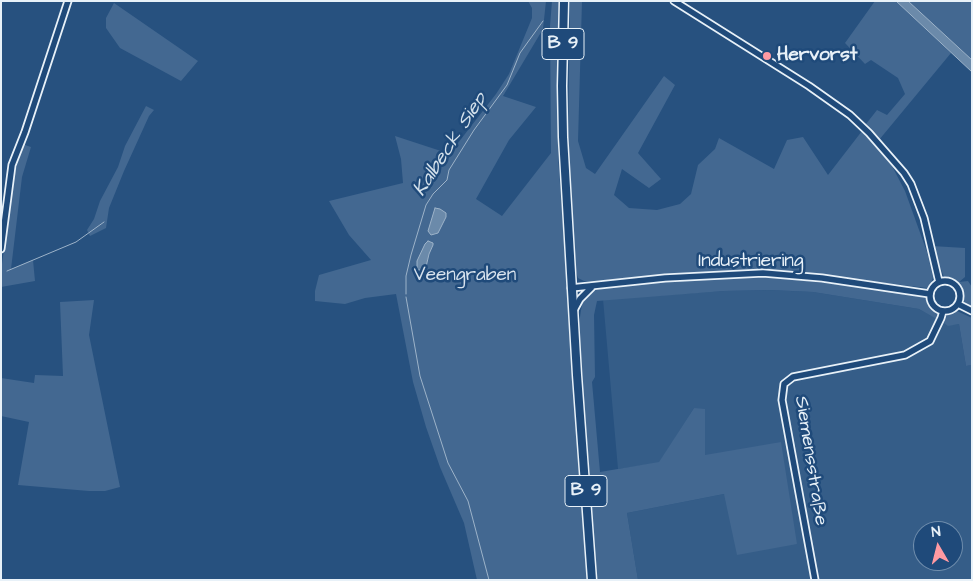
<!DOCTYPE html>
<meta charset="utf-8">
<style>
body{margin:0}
#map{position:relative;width:973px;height:581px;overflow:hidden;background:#27517f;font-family:"Architects Daughter",sans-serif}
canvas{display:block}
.frame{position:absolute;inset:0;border:2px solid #e8f1f8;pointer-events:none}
.north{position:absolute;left:913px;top:521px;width:50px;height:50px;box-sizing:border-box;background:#1f4a7a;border:1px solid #6f8dac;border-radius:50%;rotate:352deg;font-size:14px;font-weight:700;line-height:20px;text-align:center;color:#e8f1f8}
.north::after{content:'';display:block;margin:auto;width:18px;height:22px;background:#ff9aa2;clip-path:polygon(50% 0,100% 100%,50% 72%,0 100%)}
</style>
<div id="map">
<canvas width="973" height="581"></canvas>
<div class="frame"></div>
<div class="north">N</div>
</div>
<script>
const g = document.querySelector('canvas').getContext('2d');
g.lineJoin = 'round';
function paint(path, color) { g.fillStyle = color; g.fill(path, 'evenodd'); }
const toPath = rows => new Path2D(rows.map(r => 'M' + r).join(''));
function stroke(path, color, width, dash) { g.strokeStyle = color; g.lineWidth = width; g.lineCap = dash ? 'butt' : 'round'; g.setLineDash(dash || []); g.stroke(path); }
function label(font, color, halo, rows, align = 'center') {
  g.font = font + ' "Architects Daughter",sans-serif'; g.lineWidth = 5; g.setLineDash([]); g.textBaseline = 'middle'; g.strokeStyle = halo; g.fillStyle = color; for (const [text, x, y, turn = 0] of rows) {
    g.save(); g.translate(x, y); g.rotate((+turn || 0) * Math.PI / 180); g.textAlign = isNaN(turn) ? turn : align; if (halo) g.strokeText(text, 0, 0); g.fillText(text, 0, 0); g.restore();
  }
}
paint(toPath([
 [770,290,813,292,919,309,948,325,959,324,966,366,972,365,972,580,638,580,627,513,724,494,797,544,705,455,694,408,659,463,618,469,603,299,724,291],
 [923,531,953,531,953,561,923,561]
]), '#355d88');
paint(toPath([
 [528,1,546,1,543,29,503,96,536,107,509,140,476,199,502,216,551,153,550,26,552,1,561,1,558,57,558,156,588,580,477,580,464,523,440,467,426,427,413,382,396,294,365,298,345,304,315,301,315,291,319,275,371,260,349,235,329,201,403,183,401,159,395,136,444,152,458,143,496,94,509,74,532,18,532,8],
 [570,1,582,1,578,141,586,168,595,174,664,76,675,85,638,153,661,179,649,188,622,169,614,195,629,208,657,210,680,204,691,194,698,165,715,149,719,138,774,169,787,140,803,137,828,175,862,131,892,166,905,191,927,252,933,277,932,281,927,288,802,273,733,271,594,281,584,281,578,278,575,269,568,145],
 [875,1,896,1,951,53,879,140,866,124,877,110,887,115,905,94,898,78,871,60,865,64,845,43],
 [908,1,972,1,972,60],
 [114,3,198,61,181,81,120,48,106,28,106,18],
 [146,106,154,110,149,116,124,171,109,208,106,228,90,236,87,230,94,219,100,201,118,167,125,146],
 [22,144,31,147,22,177,11,269,33,260,35,281,1,287,1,271,14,177],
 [932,246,965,248,965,277,959,282,968,281,972,287,972,307,963,301,963,291,958,282,954,279,944,277],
 [762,276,869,288,926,298,931,310,942,315,940,321,919,309,813,292,770,290,724,291,597,301,594,315,595,377,592,382,600,472,659,462,694,408,705,409,705,455,781,442,797,544,737,555,724,494,627,513,638,580,595,580,590,478,580,358,579,324,581,310,584,297,589,292,605,288,633,284,677,280],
 [94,300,89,335,120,487,105,491,89,491,18,485,29,422,1,416,1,378,34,383,35,375,63,376,60,302],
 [957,311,972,318,972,365,966,366,959,324,948,326,944,323,947,315]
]), '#436891');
const water = toPath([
 [896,1,908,1,972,60,972,72,896,1],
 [435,208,440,209,446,213,446,217,438,233,431,235,428,231,435,208],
 [428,241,433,243,433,245,429,254,426,267,422,270,417,270,417,261,425,244,428,241]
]);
paint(water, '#6b8aaa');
stroke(water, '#9db3c9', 1);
stroke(toPath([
 [7,271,76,242,104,222],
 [406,294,406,276,411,255,426,205,433,194,447,180,449,170,474,130,507,85,520,53,543,21],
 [406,297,420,376,448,463,468,501,489,580]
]), '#9db3c9', 1);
const minor = toPath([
 [674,1,809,86,850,115,869,133,904,173,911,184,924,218,939,282],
 [1,249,12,165,25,132,68,1],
 '930 296a15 15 0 1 1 30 0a15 15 0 1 1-30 0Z',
 [571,288,665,278,763,273,822,278,930,294],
 [958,304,972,311],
 [574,310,580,299,593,286],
 [815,580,782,400,784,384,793,377,905,355,930,341,941,318,943,311]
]);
const major = toPath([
 [564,1,562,86,563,137,577,375,592,580]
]);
stroke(minor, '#e8f1f8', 9);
stroke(major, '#e8f1f8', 11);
stroke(minor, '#1f4a7a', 5.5);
stroke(major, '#1f4a7a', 8);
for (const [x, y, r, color] of [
 [767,56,5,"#ff9aa2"]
]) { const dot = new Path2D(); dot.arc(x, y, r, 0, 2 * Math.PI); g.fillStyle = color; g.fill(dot); stroke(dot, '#1f4a7a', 2); }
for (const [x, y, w] of [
 [563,44,42],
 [586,491,42]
]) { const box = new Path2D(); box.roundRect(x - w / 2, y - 15.5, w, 31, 4); g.fillStyle = '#1f4a7a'; g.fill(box); stroke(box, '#e8f1f8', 1); }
label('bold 18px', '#e8f1f8', null, [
 ["B 9",563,44],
 ["B 9",586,491]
]);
label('bold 19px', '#e8f1f8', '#1f4a7a', [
 ["Hervorst",777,56]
], 'left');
label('19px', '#e8f1f8', '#1f4a7a', [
 ["Industriering",751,262],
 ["Siemensstraße",810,461,81]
]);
label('19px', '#d8e3ee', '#1f4a7a', [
 ["Veengraben",465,276]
]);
label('italic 20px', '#d5e2ec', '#1f4a7a', [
 ["Kalbeck Siep",451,145,-57]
]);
</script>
